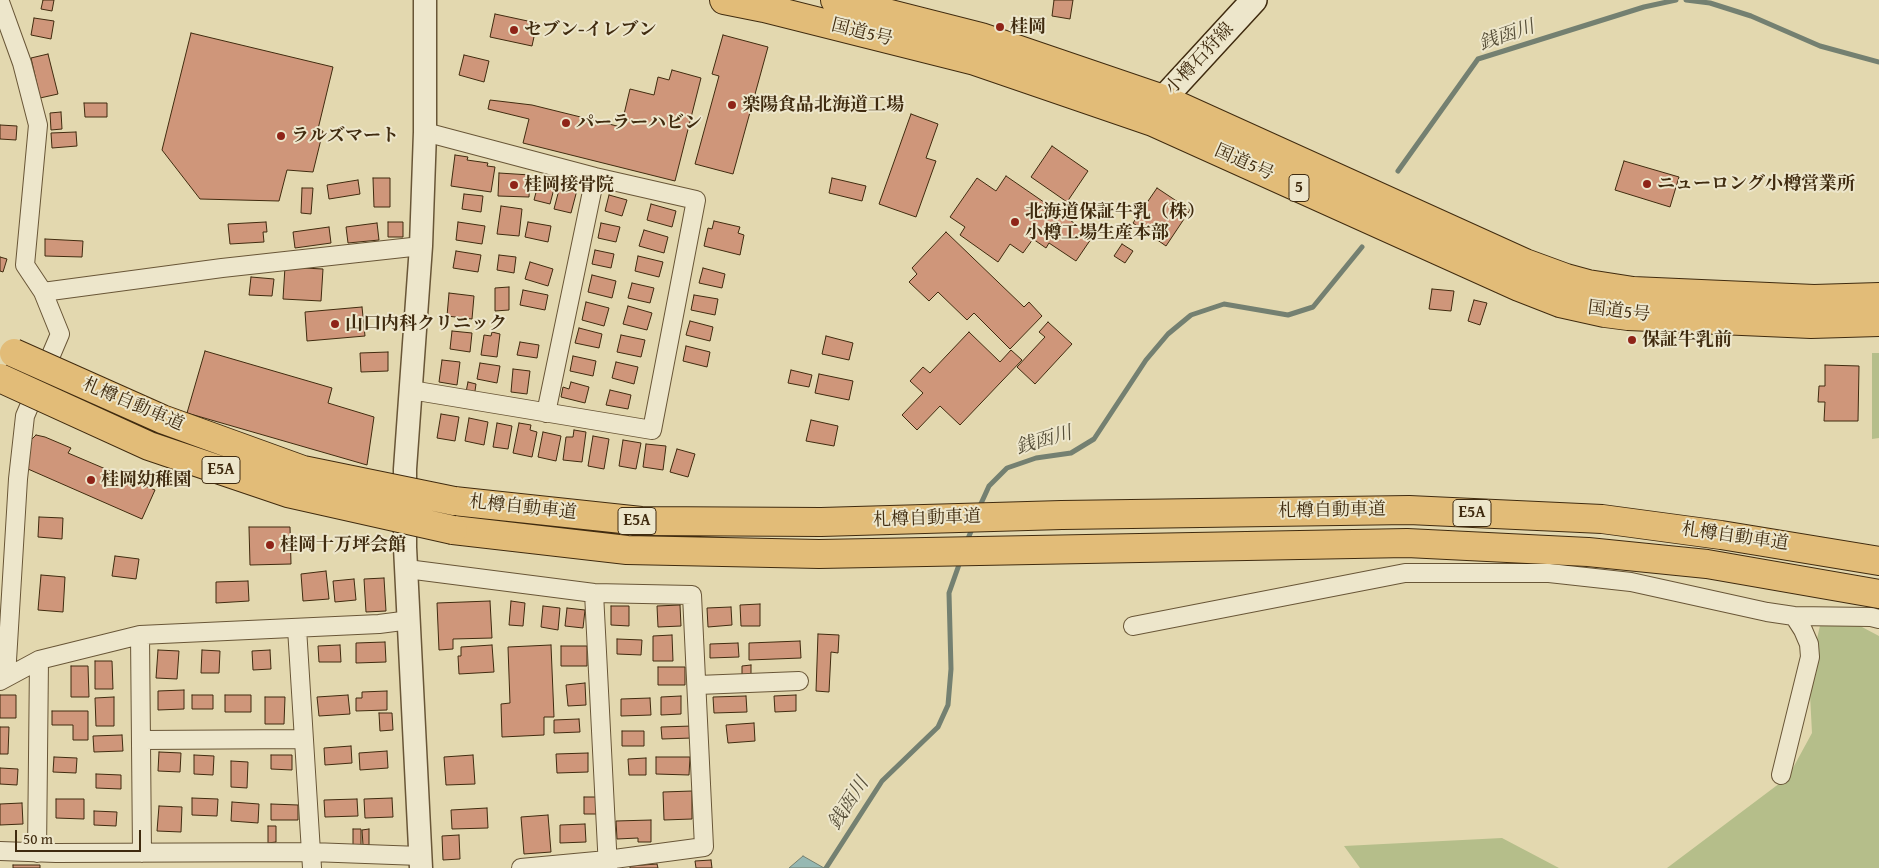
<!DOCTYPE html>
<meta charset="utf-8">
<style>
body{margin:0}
#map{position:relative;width:1879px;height:868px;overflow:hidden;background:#e3d8af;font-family:"Gentium Book Plus",serif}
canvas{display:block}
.scale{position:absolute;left:15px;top:830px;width:126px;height:22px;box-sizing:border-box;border:2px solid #402b0f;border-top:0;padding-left:6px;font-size:15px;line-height:18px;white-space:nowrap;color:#402b0f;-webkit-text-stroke:4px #ede6cb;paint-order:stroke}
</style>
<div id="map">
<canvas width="1879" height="868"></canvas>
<div class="scale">50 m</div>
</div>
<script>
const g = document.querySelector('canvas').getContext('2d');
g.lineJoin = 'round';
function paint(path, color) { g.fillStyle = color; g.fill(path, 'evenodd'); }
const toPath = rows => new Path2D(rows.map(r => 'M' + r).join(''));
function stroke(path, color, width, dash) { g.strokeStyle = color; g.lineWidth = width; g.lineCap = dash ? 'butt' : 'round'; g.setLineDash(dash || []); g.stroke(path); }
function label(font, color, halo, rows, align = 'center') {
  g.font = font + ' "Gentium Book Plus","Noto Serif JP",serif'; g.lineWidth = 4; g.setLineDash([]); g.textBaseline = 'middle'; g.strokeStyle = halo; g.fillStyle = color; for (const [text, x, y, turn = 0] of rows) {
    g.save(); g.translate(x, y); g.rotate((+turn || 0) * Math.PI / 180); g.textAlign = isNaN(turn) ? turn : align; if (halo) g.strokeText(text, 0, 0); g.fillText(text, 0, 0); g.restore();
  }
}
paint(toPath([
 [1872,353,1879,353,1879,438,1872,439],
 [1824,607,1879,636,1879,868,1667,868,1788,777,1812,733,1809,676],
 [1502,838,1559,868,1360,868,1344,846]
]), '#b5be8a');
const water = toPath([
 [803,856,824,868,789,868,803,856]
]);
paint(water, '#96b8b2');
stroke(water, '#748071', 1);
stroke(toPath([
 [1686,0,1710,3,1751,16,1820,46,1879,62],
 [1398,171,1478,59,1644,7,1676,0],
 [979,508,989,486,1007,468,1036,458,1071,453,1094,439,1146,360,1168,334,1191,315,1224,304,1288,315,1313,307,1362,247],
 [966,544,973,526],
 [826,868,882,781,938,727,948,705,951,669,949,593,961,559]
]), '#748071', 5);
const building = toPath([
 [43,0,54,0,52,11,41,9,43,0],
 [1054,0,1073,0,1070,19,1052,16,1054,0],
 [495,14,537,23,532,46,490,37,495,14],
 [34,18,54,21,51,39,31,35,34,18],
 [191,33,333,67,318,129,323,131,313,172,287,170,279,201,200,199,162,150,191,33],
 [723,35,768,47,733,174,695,164,719,76,712,74,723,35],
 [48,54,58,94,40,98,31,58,48,54],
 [464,55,489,61,484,82,459,75,464,55],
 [672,70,701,78,675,181,523,143,529,119,488,109,490,100,532,105,621,127,630,89,654,95,658,77,669,80,672,70],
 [84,103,107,103,107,117,85,117,84,103],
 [61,112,62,129,51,130,50,113,61,112],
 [911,114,938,124,926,158,936,161,916,217,879,204,911,114],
 [0,125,17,126,16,140,0,139,0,125],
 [76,132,77,146,52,148,51,133,76,132],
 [1052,146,1088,171,1067,202,1031,177,1052,146],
 [455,155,468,157,467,160,488,163,487,166,495,167,491,192,451,186,455,155],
 [1624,161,1679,177,1670,207,1615,190,1624,161],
 [499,173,530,175,529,197,498,196,499,173],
 [1006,176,1093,236,1076,261,1049,243,1046,248,1033,239,1023,253,1010,244,998,262,960,235,965,227,950,217,977,178,996,191,1006,176],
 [540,177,556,181,550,204,534,200,540,177],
 [373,178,390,178,390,207,374,207,373,178],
 [832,178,866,186,862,201,829,193,832,178],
 [358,180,360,194,329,199,327,185,358,180],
 [560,186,577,190,571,213,554,209,560,186],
 [302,188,313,188,311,214,301,213,302,188],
 [1157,188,1190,210,1166,246,1133,223,1157,188],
 [464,194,483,196,481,212,462,209,464,194],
 [609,195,627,200,622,216,605,211,609,195],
 [651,204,676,211,672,227,647,220,651,204],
 [501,206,522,209,519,236,497,234,501,206],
 [714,221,740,227,738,233,744,235,740,255,704,246,708,228,712,229,714,221],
 [266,222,267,232,263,232,264,242,230,244,228,224,266,222],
 [388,222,403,222,403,237,388,237,388,222],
 [458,222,485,226,482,244,456,240,458,222],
 [528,222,551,226,548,242,525,237,528,222],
 [377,223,379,240,348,243,346,227,377,223],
 [601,223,620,227,616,242,598,238,601,223],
 [329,227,331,243,295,248,293,232,329,227],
 [644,230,668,237,664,253,639,246,644,230],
 [946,232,1024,307,1029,302,1042,316,1010,349,974,313,967,320,938,292,929,301,909,282,917,274,912,268,946,232],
 [45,239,83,241,82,257,45,256,45,239],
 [1122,244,1133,251,1125,263,1114,256,1122,244],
 [595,250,614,254,611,268,592,264,595,250],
 [456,251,481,255,478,272,453,268,456,251],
 [499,255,516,257,514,273,497,270,499,255],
 [638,256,663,262,659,277,635,271,638,256],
 [0,257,7,259,3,272,0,271,0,257],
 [530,262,553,269,548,286,525,279,530,262],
 [285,267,323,269,321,301,283,299,285,267],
 [703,268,725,274,722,288,699,283,703,268],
 [592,275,616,281,612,298,588,292,592,275],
 [251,277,274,279,272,296,249,295,251,277],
 [632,283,654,288,650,303,628,298,632,283],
 [509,287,509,310,495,311,495,288,509,287],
 [1432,289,1454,291,1451,311,1429,309,1432,289],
 [523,290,548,295,545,310,520,305,523,290],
 [449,293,474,296,472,319,447,316,449,293],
 [694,295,718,299,715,315,691,310,694,295],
 [1474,300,1487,303,1480,325,1468,321,1474,300],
 [586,302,609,308,604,326,582,320,586,302],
 [628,306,652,313,647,330,623,324,628,306],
 [362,307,365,336,307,341,305,312,362,307],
 [690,321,713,327,710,341,686,335,690,321],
 [1048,322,1072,344,1035,384,1017,367,1045,337,1039,332,1048,322],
 [579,328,602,334,599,348,575,343,579,328],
 [452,331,472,333,470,352,450,349,452,331],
 [492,332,500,334,497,357,481,355,484,335,491,336,492,332],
 [969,332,1000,362,1011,350,1022,360,960,425,940,406,917,430,902,415,923,393,910,381,923,367,930,373,969,332],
 [621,335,645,340,641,357,617,352,621,335],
 [826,336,853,343,849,360,822,354,826,336],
 [520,342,539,345,537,358,517,355,520,342],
 [686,346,710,352,707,367,683,361,686,346],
 [205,351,332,388,328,403,374,417,367,465,187,413,205,351],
 [388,352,388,371,361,372,360,353,388,352],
 [573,356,596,361,593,376,570,371,573,356],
 [442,360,460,362,457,385,439,382,442,360],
 [616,362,638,367,634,384,612,378,616,362],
 [480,363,500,366,497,383,477,379,480,363],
 [1825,365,1859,366,1858,421,1824,421,1825,402,1818,402,1819,386,1825,386,1825,365],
 [513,369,530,371,527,394,511,392,513,369],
 [791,370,812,375,809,387,788,383,791,370],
 [819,374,853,381,849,400,815,393,819,374],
 [468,382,476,384,474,398,465,397,468,382],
 [571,382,589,387,585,403,561,397,563,387,569,389,571,382],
 [610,390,631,395,628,409,606,405,610,390],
 [441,414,459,417,455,441,437,438,441,414],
 [469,418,488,422,484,445,465,441,469,418],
 [811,420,838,426,834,446,806,441,811,420],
 [497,423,512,426,508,449,493,447,497,423],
 [519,423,531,425,530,430,537,432,532,457,513,453,519,423],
 [574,430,586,432,582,462,563,460,566,437,573,437,574,430],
 [543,432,561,436,556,461,538,457,543,432],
 [36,435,45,437,71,448,68,453,155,490,142,519,28,469,31,440,36,435],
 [593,436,609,439,604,469,588,466,593,436],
 [623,440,641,443,636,469,619,466,623,440],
 [646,444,666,446,663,470,643,467,646,444],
 [677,449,695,454,688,477,670,472,677,449],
 [39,517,63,518,62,539,38,537,39,517],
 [249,527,290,527,291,564,250,565,249,527],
 [115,556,139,559,136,579,112,576,115,556],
 [326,571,329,599,303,601,301,574,326,571],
 [41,575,65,577,63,612,38,610,41,575],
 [384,578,386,611,366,612,364,579,384,578],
 [354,579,356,600,335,602,333,581,354,579],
 [248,581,249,601,216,603,216,582,248,581],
 [490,601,492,638,453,639,453,649,439,650,437,603,490,601],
 [511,601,525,603,523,626,509,625,511,601],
 [760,604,760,626,741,626,740,605,760,604],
 [680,605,681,626,658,627,657,606,680,605],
 [543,606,560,608,558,630,541,627,543,606],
 [611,606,629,606,629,626,611,625,611,606],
 [731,607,732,625,708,627,707,608,731,607],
 [567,608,585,610,583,628,565,626,567,608],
 [818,634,839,635,838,653,831,652,829,692,816,691,818,634],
 [672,635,673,661,653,661,653,636,672,635],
 [617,639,642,640,641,655,617,654,617,639],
 [800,641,801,658,749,660,749,643,800,641],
 [385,642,386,662,356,663,356,643,385,642],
 [738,643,739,657,710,658,710,644,738,643],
 [340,645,341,662,319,662,318,646,340,645],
 [492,645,494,672,459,674,458,656,461,656,461,647,492,645],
 [551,645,554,717,544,717,544,735,502,737,501,704,510,703,508,647,551,645],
 [561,646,587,646,587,666,561,666,561,646],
 [158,650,179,651,177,679,156,678,158,650],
 [202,650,220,651,219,673,201,673,202,650],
 [270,650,271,669,253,670,252,651,270,650],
 [95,661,112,661,113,689,95,689,95,661],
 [751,665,751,682,742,682,742,666,751,665],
 [71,666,88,666,89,697,71,697,71,666],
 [658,667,685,667,685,685,658,685,658,667],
 [585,683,586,705,568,706,566,685,585,683],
 [184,690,184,709,158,710,158,691,184,690],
 [387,691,387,710,356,711,356,698,362,698,362,692,387,691],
 [0,695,16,695,16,718,0,718,0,695],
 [192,695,213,695,213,709,192,709,192,695],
 [225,695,251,695,251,712,225,712,225,695],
 [348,695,350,714,319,716,317,697,348,695],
 [796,695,796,711,775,712,774,696,796,695],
 [681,696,681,714,661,715,661,697,681,696],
 [746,696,747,712,714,713,713,697,746,696],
 [114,697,114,726,96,726,95,698,114,697],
 [265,697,285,697,284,724,265,724,265,697],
 [650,698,651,715,621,716,621,699,650,698],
 [52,711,88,711,88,740,73,740,73,725,52,725,52,711],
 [379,713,392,713,393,730,380,731,379,713],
 [579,719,580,732,554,733,554,720,579,719],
 [754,723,755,741,728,743,726,725,754,723],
 [692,726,692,738,662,739,661,727,692,726],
 [0,727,9,727,8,754,0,754,0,727],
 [622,731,644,731,644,746,622,746,622,731],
 [122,735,123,751,94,752,93,736,122,735],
 [351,746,352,763,325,765,324,748,351,746],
 [387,751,388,768,360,770,359,753,387,751],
 [159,752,181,753,180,772,158,771,159,752],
 [588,753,588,772,557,773,556,754,588,753],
 [194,755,214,756,213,775,194,774,194,755],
 [271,755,292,755,292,770,271,769,271,755],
 [473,755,475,784,446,785,444,757,473,755],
 [54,757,77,758,76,773,53,772,54,757],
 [656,757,690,757,689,775,656,774,656,757],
 [646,758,646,775,629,775,628,759,646,758],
 [231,761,248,762,247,788,231,787,231,761],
 [0,768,18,769,17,785,0,784,0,768],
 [96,774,121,775,121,789,96,788,96,774],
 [692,791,692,819,664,820,663,792,692,791],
 [584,797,598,797,598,814,584,814,584,797],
 [192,798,218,799,217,816,192,815,192,798],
 [392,798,393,817,365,818,364,799,392,798],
 [56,799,84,799,84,819,56,818,56,799],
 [357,799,358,816,325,817,324,800,357,799],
 [232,802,259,804,258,823,231,821,232,802],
 [22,803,23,824,0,825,0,804,22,803],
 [271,804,298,805,298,820,271,820,271,804],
 [159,806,182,807,181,832,157,831,159,806],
 [487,808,488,828,452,829,451,810,487,808],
 [94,811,117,812,116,826,94,825,94,811],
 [548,815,551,852,524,854,521,817,548,815],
 [651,820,651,842,638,842,638,838,617,839,616,821,651,820],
 [585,824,586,842,560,843,560,825,585,824],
 [268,826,276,826,276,842,268,843,268,826],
 [353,829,361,829,361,845,353,845,353,829],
 [369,829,369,845,363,845,362,830,369,829],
 [459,835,460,859,443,860,442,836,459,835],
 [711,860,712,868,696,868,695,861,711,860],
 [657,864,658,868,630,868,630,866,657,864],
 [13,865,40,865,40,868,13,868,13,865]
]);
paint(building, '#cf967a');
stroke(building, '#402b0f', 1);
const minor = toPath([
 [0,2,22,63,38,125,25,265,43,292,60,334,25,416,18,479,6,677],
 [43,292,222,268,421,246],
 [411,390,652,430,696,200,595,177,425,132],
 [546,413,595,177],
 [407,569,594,593,692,595,704,847,607,860,521,868],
 [594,593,608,868],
 [1133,626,1405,573,1549,573,1631,582,1767,612,1794,616,1871,617,1879,619],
 [297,628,312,868],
 [140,635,142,853],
 [0,681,39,660,140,635,379,624,410,620],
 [698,685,799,681],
 [142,740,304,739],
 [1781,775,1810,657,1809,644,1803,630,1794,616],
 [0,851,56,853,311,852,420,856],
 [37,853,39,660]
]);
const tertiary = toPath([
 [421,868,405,547,405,469,421,246,425,132,425,0]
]);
const secondary = toPath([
 [1155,118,1163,99,1254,0]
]);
const trunk = toPath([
 [724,0,764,8,975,61,1153,122,1519,287,1560,303,1605,313,1628,316,1811,324,1879,322],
 [835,0,981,37,1163,99,1525,263,1566,278,1588,284,1633,291,1814,299,1879,297]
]);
const motorway = toPath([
 [454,501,641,521,821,522,1062,515,1409,510,1602,519,1721,535,1879,561],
 [453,530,627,550,819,554,1407,543,1588,552,1707,564,1879,594]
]);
stroke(minor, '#695637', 20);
stroke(tertiary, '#695637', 25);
stroke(secondary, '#402b0f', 28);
stroke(trunk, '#402b0f', 30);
stroke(motorway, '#402b0f', 30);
stroke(minor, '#ede6cb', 18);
stroke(tertiary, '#ede6cb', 22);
stroke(secondary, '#ede6cb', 25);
stroke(trunk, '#e2bc78', 28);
stroke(motorway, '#e2bc78', 28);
const motorwayBridge = toPath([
 [14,353,162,419,303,470,454,501],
 [0,378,149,446,288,493,453,530]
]);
stroke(motorwayBridge, '#402b0f', 30, []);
stroke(motorwayBridge, '#e2bc78', 28);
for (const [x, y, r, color] of [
 [1000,27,5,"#8f2418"],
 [514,30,5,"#8f2418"],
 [732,105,5,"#8f2418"],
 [566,123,5,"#8f2418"],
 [281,136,5,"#8f2418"],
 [1647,184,5,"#8f2418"],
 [514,185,5,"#8f2418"],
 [1015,222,5,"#8f2418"],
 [335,324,5,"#8f2418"],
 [1632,340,5,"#8f2418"],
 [91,480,5,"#8f2418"],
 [270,545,5,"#8f2418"]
]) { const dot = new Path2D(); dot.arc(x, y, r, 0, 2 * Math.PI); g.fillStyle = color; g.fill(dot); stroke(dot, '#ede6cb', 2); }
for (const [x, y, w] of [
 [1299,188,20],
 [221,470,38],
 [1472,513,38],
 [637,521,38]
]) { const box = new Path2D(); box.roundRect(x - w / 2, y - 13.5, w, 27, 4); g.fillStyle = '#ede6cb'; g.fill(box); stroke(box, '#402b0f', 1); }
label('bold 16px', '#402b0f', null, [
 ["5",1299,188],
 ["E5A",221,470],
 ["E5A",1472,513],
 ["E5A",637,521]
]);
label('bold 18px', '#402b0f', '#ede6cb', [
 ["桂岡",1010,27],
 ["セブン-イレブン",524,30],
 ["楽陽食品北海道工場",742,105],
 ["パーラーハビン",576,123],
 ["ラルズマート",291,136],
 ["ニューロング小樽営業所",1657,184],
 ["桂岡接骨院",524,185],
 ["北海道保証牛乳（株）",1025,212],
 ["小樽工場生産本部",1025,233],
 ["山口内科クリニック",345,324],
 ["保証牛乳前",1642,340],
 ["桂岡幼稚園",101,480],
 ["桂岡十万坪会館",280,545]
], 'left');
label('18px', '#402b0f', '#ede6cb', [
 ["国道5号",862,33,14],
 ["小樽石狩線",1200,59,-47],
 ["国道5号",1244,163,24],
 ["国道5号",1619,312,7],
 ["札樽自動車道",133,405,23],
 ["札樽自動車道",523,508,6],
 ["札樽自動車道",1332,511,-1],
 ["札樽自動車道",927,519,-2],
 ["札樽自動車道",1735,537,8]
]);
label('italic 19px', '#564e38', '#ede6cb', [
 ["銭函川",1507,36,-19],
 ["銭函川",1044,441,-16],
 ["銭函川",849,804,-57]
]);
</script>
